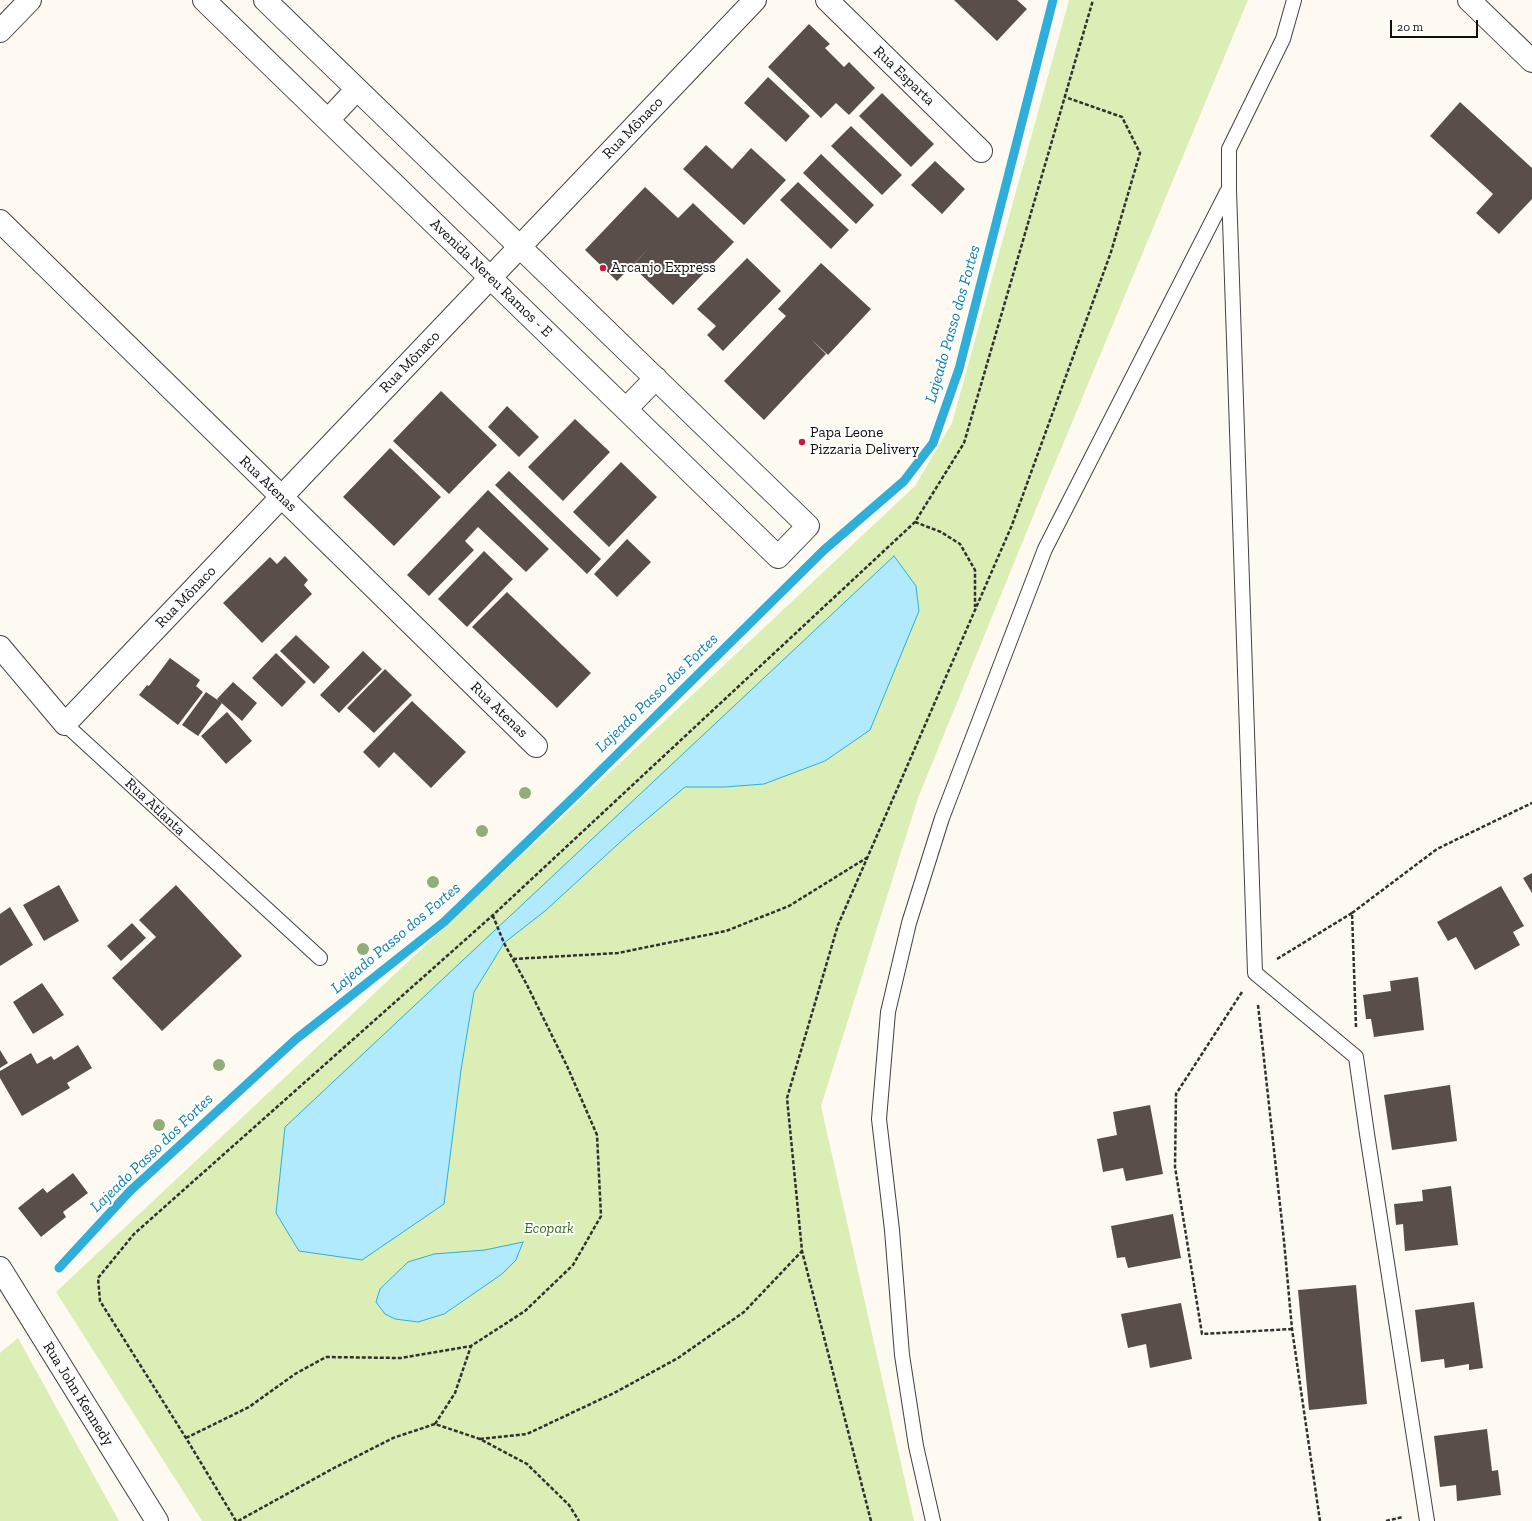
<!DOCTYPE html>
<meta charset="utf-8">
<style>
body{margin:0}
#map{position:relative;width:1532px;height:1521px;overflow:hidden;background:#fffaf1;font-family:"Zilla Slab",serif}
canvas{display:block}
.scale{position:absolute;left:1390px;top:20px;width:88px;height:18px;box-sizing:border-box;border:2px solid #0f0f0f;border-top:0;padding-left:5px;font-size:12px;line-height:14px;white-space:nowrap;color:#0f0f0f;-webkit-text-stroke:3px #fff;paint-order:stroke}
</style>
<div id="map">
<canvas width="1532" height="1521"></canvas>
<div class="scale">20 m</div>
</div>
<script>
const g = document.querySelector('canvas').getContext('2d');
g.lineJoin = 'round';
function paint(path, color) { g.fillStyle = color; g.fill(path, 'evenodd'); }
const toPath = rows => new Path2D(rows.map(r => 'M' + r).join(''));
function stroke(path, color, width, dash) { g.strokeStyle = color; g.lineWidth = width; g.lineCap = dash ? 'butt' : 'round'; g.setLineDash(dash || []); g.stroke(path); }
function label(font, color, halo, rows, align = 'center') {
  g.font = font + ' "Zilla Slab",serif'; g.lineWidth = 4; g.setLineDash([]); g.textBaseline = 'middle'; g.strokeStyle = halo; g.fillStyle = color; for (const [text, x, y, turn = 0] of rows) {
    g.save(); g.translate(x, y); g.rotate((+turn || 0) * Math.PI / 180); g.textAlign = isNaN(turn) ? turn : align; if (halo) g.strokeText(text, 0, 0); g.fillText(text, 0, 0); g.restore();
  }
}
paint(toPath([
 [1069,0,1248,0,1036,509,918,798,821,1106,914,1521,202,1521,56,1292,915,486,952,423],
 [18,1338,119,1521,0,1521,0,1353]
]), '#dbeeb6');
const water = toPath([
 [894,556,916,586,919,611,870,730,825,761,764,784,725,787,685,787,628,835,545,911,504,943,474,992,461,1070,444,1204,362,1260,299,1251,276,1213,285,1127,894,556],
 [523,1242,516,1260,502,1274,444,1314,418,1322,395,1319,385,1314,376,1302,380,1289,408,1262,434,1254,485,1250,523,1242]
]);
paint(water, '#b0eafc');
stroke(water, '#2faeda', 1);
stroke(toPath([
 [59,1268,130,1191,295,1040,444,922,577,794,824,550,904,481,933,443,959,369,1053,0]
]), '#2faeda', 9);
paint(toPath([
 [954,0,1017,0,1027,9,997,41],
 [809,24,830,44,825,48,844,67,849,62,875,88,849,115,836,103,821,118,768,67],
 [768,77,810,116,786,142,744,103],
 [882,93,934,144,911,167,859,116],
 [1460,102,1532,168,1532,199,1499,234,1476,213,1493,194,1430,136],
 [851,126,902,175,882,195,831,146],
 [706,145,732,169,751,148,786,180,744,225,683,169],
 [821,154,874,205,856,224,803,173],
 [935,161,965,189,942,214,911,185],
 [798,182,849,230,831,249,780,200],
 [645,187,678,218,693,203,734,242,673,305,632,266,651,246,617,281,585,250],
 [747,258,781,291,723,351,707,335,716,326,697,309],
 [821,263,871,309,828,355,811,339,826,354,764,420,724,381,786,316,778,309],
 [441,391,497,445,449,494,393,441],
 [507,406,539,437,519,457,488,427],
 [575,419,610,452,563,501,528,467],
 [390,448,441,497,394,546,343,497],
 [621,462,657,497,609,547,573,512],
 [509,471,601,559,587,574,495,485],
 [488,490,549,549,526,572,478,527,465,541,474,550,429,596,407,575],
 [627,539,651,562,617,597,594,574],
 [484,551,513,579,467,627,438,599],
 [285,556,308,580,304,585,312,594,262,643,223,603,270,557,277,564],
 [507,592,591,673,557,708,472,627],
 [296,635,330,667,314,684,280,651],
 [363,651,382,669,339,713,320,695],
 [276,653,306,682,282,707,252,678],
 [170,658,200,680,196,686,203,692,178,725,139,695,147,685,149,686],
 [385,669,412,695,374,733,347,708],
 [233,682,257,703,242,721,217,699],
 [206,692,222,703,198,736,182,725],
 [412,701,466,752,431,788,394,752,379,768,363,752],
 [227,712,252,741,226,764,201,736],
 [1532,873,1532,893,1523,878],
 [59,885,79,921,44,941,23,905],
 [176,885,242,956,162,1031,112,978,156,937,139,920],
 [1501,886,1524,926,1513,932,1520,945,1475,970,1456,937,1448,941,1437,922],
 [10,907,33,945,0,966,0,914],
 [132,923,146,938,121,961,107,946],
 [1418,977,1424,1030,1374,1037,1371,1019,1366,1019,1363,995,1391,991,1390,981],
 [42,983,64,1015,33,1034,13,1002],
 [78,1045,92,1068,67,1083,70,1088,22,1116,0,1078,0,1071,31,1053,37,1064,51,1056,54,1060],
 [0,1050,8,1063,0,1068],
 [1450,1085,1457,1141,1392,1150,1384,1095],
 [1150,1105,1163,1174,1126,1181,1123,1168,1103,1172,1097,1139,1117,1135,1113,1112],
 [73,1173,88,1193,63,1212,66,1217,41,1237,18,1208,43,1188,47,1193],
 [1451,1186,1458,1245,1405,1251,1403,1224,1396,1225,1394,1204,1423,1201,1422,1190],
 [1173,1214,1181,1258,1128,1268,1125,1257,1117,1258,1111,1226],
 [1356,1285,1367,1404,1309,1410,1298,1290],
 [1474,1302,1483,1368,1469,1370,1469,1364,1445,1368,1444,1359,1421,1362,1415,1310],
 [1181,1303,1192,1359,1150,1368,1146,1344,1128,1348,1121,1314],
 [1487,1429,1492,1471,1498,1470,1501,1495,1457,1501,1456,1485,1440,1487,1434,1436]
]), '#594e4a');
const service = toPath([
 [1294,0,1283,39,1229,149,1229,190,1255,973,1356,1057,1367,1134,1427,1521],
 [65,724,320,958],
 [933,1521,916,1446,902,1355,892,1230,879,1119,888,1012,909,923,942,818,1045,549,1227,192]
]);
const minor = toPath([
 [827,0,981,151],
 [0,31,30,0],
 [0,221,536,746],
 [0,647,65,724,755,0]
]);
const tertiary = toPath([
 [204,0,778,557,808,526,265,0],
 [1469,0,1532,61],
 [328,120,357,89],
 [626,409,656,378],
 [0,1268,157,1521]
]);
stroke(service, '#424242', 16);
stroke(minor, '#424242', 24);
stroke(tertiary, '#424242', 24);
stroke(toPath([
 [915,522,941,532,960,544,975,570,975,607],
 [513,959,618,953,726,931,789,906,868,857],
 [1277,959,1352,913],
 [1242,992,1176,1094,1175,1167,1202,1334,1292,1329],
 [1258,1005,1284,1241,1292,1329,1320,1521],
 [1356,1027,1352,913,1437,849,1532,803],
 [435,1424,455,1393,471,1346],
 [186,1438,249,1407,295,1374,326,1357,401,1358,471,1346,525,1311,573,1265,601,1216,597,1135,567,1066,527,985,504,943,493,916],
 [480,1439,527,1434,616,1392,678,1358,744,1312,802,1251],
 [236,1521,186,1438,100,1301,98,1278,134,1234,492,916,915,522,964,443,1093,0],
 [238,1521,334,1468,393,1438,435,1424,480,1439,527,1464,569,1505,579,1521],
 [871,1521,802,1251,787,1098,838,925,1012,525,1111,252,1140,153,1122,117,1065,97],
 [1386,1521,1403,1517]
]), '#313131', 2.5, [4, 2]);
stroke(service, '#fff', 14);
stroke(minor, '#fff', 22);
stroke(tertiary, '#fff', 22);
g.fillStyle = '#90ad7a';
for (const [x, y] of [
 [525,793],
 [482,831],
 [433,882],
 [363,949],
 [219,1065],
 [159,1125]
]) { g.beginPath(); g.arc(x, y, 6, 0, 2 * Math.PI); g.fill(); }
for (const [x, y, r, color] of [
 [603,268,4,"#cd183b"],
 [802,442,4,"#cd183b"]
]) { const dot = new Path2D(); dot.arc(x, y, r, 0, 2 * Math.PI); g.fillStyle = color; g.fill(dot); stroke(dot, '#fff', 1.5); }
label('15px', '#0f0f0f', '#fff', [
 ["Rua Esparta",904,76,44],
 ["Rua Mônaco",633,128,-46],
 ["Avenida Nereu Ramos - E",491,278,44],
 ["Rua Mônaco",410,362,-46],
 ["Rua Atenas",268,484,44],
 ["Rua Mônaco",186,597,-46],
 ["Rua Atenas",499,710,44],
 ["Rua Atlanta",155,807,43],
 ["Rua John Kennedy",78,1394,58]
]);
label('15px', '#0f0f0f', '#fff', [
 ["Arcanjo Express",611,268],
 ["Papa Leone",810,433],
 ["Pizzaria Delivery",810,450]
], 'left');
label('italic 15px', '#366e18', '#fff', [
 ["Ecopark",549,1229]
]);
label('italic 16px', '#0b7eae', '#fff', [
 ["Lajeado Passo dos Fortes",953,324,-74],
 ["Lajeado Passo dos Fortes",657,693,-44],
 ["Lajeado Passo dos Fortes",396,938,-40],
 ["Lajeado Passo dos Fortes",152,1153,-44]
]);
</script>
